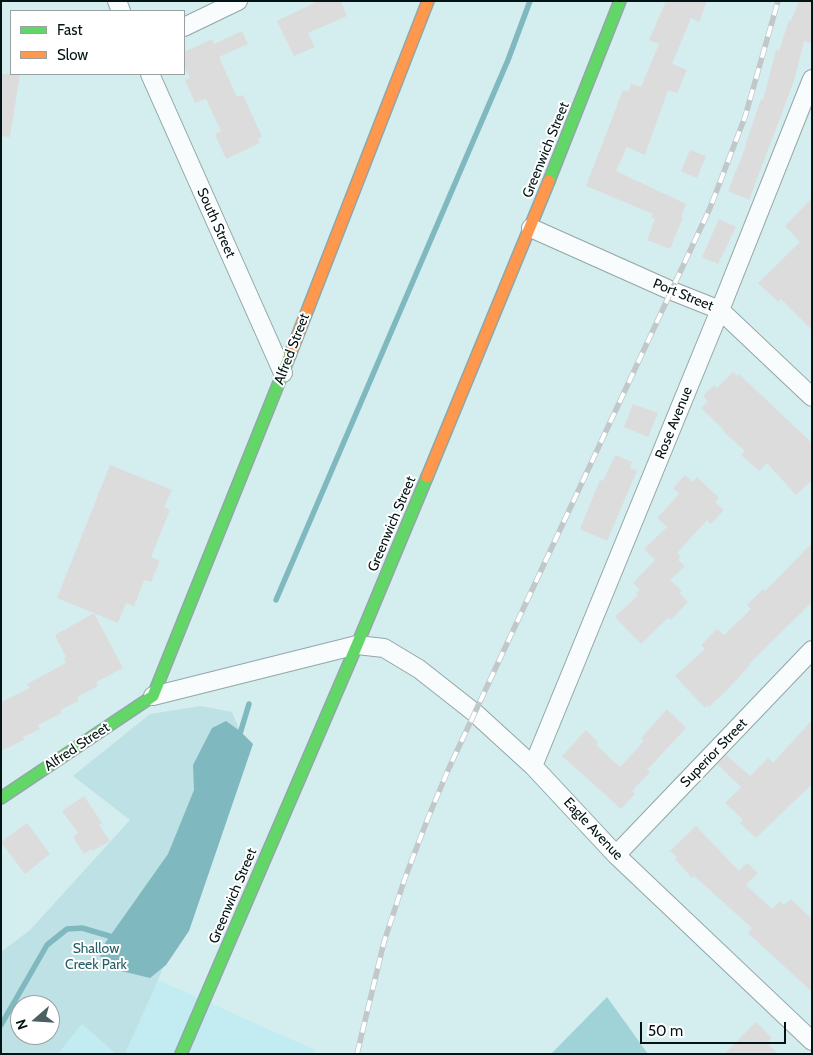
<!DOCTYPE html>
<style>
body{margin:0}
#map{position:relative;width:813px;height:1055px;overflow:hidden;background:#d4edef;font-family:Cabin,sans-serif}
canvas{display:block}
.frame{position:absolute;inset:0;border:2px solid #031416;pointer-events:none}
.legend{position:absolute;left:10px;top:10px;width:175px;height:65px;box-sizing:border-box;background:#fff;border:1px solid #9aa1a2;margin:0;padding:6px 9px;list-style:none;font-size:15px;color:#031416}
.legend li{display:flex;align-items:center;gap:10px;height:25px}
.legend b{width:25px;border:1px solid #9aa1a2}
.north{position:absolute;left:10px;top:995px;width:50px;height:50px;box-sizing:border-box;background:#fff;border:1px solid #9aa1a2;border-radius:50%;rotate:251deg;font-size:14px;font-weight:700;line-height:20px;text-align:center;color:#031416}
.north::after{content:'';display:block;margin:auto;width:18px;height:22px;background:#4c6062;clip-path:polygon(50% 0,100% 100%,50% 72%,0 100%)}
.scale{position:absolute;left:640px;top:1022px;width:146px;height:22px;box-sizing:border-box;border:2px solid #031416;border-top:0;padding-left:6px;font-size:15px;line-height:18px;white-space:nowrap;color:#031416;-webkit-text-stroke:4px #fff;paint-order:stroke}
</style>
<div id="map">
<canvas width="813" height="1055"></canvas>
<div class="frame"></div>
<ul class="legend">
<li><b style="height:6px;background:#63d668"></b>Fast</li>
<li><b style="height:6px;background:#ff974d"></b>Slow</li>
</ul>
<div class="north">N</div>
<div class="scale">50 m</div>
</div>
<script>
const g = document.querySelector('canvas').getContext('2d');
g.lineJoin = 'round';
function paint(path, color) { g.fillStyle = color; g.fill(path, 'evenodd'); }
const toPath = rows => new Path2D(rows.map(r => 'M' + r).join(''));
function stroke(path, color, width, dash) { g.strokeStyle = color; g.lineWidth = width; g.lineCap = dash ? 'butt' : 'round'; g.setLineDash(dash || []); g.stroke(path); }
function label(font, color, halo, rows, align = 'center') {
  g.font = font + ' Cabin,sans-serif'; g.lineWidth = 4; g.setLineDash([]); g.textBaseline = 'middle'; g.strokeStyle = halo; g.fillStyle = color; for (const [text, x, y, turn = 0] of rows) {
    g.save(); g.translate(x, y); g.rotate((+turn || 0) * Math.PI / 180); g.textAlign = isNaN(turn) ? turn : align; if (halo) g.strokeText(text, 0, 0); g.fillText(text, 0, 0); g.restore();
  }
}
paint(toPath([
 [158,980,315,1050,314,1054,125,1054],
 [82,1024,116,1054,58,1054]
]), '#c2ecf1');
paint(toPath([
 [201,706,232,712,240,731,253,744,158,980,125,1054,116,1054,82,1024,58,1054,1,1054,1,952,30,930,130,820,73,776,150,714],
 [20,1005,50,1005,50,1035,20,1035]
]), '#bee1e5');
paint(toPath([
 [607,997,648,1054,551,1054]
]), '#9fd3d8');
paint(toPath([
 [226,721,240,731,253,744,189,931,166,965,150,978,109,968,98,953,168,854,194,790,193,765,212,728]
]), '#7fb9bf');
stroke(toPath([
 [276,600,508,60,530,1],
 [239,737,249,704],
 [1,1025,47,945,67,929,82,928,116,938]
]), '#7fb9bf', 5.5);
paint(toPath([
 [318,1,341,1,347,16,308,33,315,47,294,56,277,21],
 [666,1,707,1,699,22,691,18,672,64,687,70,677,93,668,90,645,155,627,147,616,171,686,204,681,217,683,217,670,249,647,240,655,219,651,217,653,214,586,186,623,90,628,92,631,84,641,87,659,44,649,40],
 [799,1,812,1,812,44,804,41,794,81,749,200,728,191,746,146,745,146,761,99,763,100,776,50,779,51,789,20,791,21],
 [242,31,248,44,219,57,237,97,243,95,262,137,258,139,260,143,226,159,215,134,221,131,206,99,195,103,185,80,190,78,184,66,184,52,212,39,214,44],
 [1,74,20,74,10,137,1,136],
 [690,150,706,156,697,178,681,171],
 [812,198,812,330,781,299,778,302,758,283,800,242,785,226],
 [719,219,736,227,718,264,702,257],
 [733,372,737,376,739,374,812,443,812,480,796,495,767,463,759,471,741,455,745,451,723,431,724,430,701,408,708,401,703,396,714,385,717,388],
 [633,404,658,413,648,437,624,427],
 [615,455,632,462,630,468,637,471,607,541,580,529,600,480,603,481],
 [110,465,172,490,164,507,170,510,151,557,160,561,151,582,144,580,134,607,126,603,118,623,57,598],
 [685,475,693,482,697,477,719,498,715,502,724,510,711,524,707,520,677,553,681,557,678,560,685,566,670,580,682,591,679,593,688,602,671,620,668,618,641,644,615,617,638,595,636,593,640,590,633,583,655,560,644,549,667,527,657,518,679,494,673,488],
 [812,543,812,602,749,664,750,665,725,692,709,707,708,705,705,708,675,676,705,649,701,645,717,629,724,635,751,609,747,605,763,589,765,591],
 [94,613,123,668,96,682,98,686,77,697,79,701,60,710,62,713,38,725,40,729,23,737,24,740,1,751,1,702,30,688,27,684,66,663,64,658,66,657,55,635],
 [667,709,686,728,647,770,650,772,632,791,635,794,621,809,562,756,586,730,598,742,596,745,620,767,644,741,641,738],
 [812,720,812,784,756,838,740,823,743,820,725,803,741,787,717,764,726,755,750,776,768,758,773,763],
 [84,796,102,823,99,825,110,841,93,851,92,849,84,854,73,837,78,833,62,811],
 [27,823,50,854,25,874,1,842],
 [696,826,739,871,747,863,758,873,746,885,772,909,780,901,784,905,791,899,812,919,812,992,748,933,752,928,694,876,692,878,675,859,677,857,670,851],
 [756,1022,772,1038,767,1043,778,1054,724,1054]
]), '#dddcdd');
const street = toPath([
 [117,1,121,11],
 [184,27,238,1],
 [150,74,283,373],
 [531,228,672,291,720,310,812,397],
 [153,696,357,645,384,648,419,669,475,713,533,766,616,855,812,1041],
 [533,766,720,310,812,79],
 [616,855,812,650]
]);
const fast = toPath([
 [549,181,620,1],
 [1,798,153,696,290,355],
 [181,1054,357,645,427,477]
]);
const slow = toPath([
 [290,355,428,1],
 [427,477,549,181]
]);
stroke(street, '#92a6a7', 20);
stroke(fast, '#92a6a7', 14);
stroke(slow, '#92a6a7', 14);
stroke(street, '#f9fcfd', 18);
stroke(fast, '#63d668', 11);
stroke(slow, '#ff974d', 11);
const rail = toPath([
 [357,1054,384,942,405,878,428,818,449,768,710,208,745,117,778,1]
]);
stroke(rail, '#c1c8ca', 5.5);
stroke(rail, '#fff', 4, [11]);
label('14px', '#031416', '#fff', [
 ["Greenwich Street",546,150,-68],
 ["South Street",216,223,66],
 ["Port Street",683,295,22],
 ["Alfred Street",292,349,-69],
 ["Rose Avenue",674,423,-68],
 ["Greenwich Street",392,524,-67],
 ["Alfred Street",77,747,-34],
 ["Superior Street",714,753,-46],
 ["Eagle Avenue",593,829,47],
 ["Greenwich Street",233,896,-67]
]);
label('14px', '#236066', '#fff', [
 ["Shallow",96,949],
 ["Creek Park",96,965]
]);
</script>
